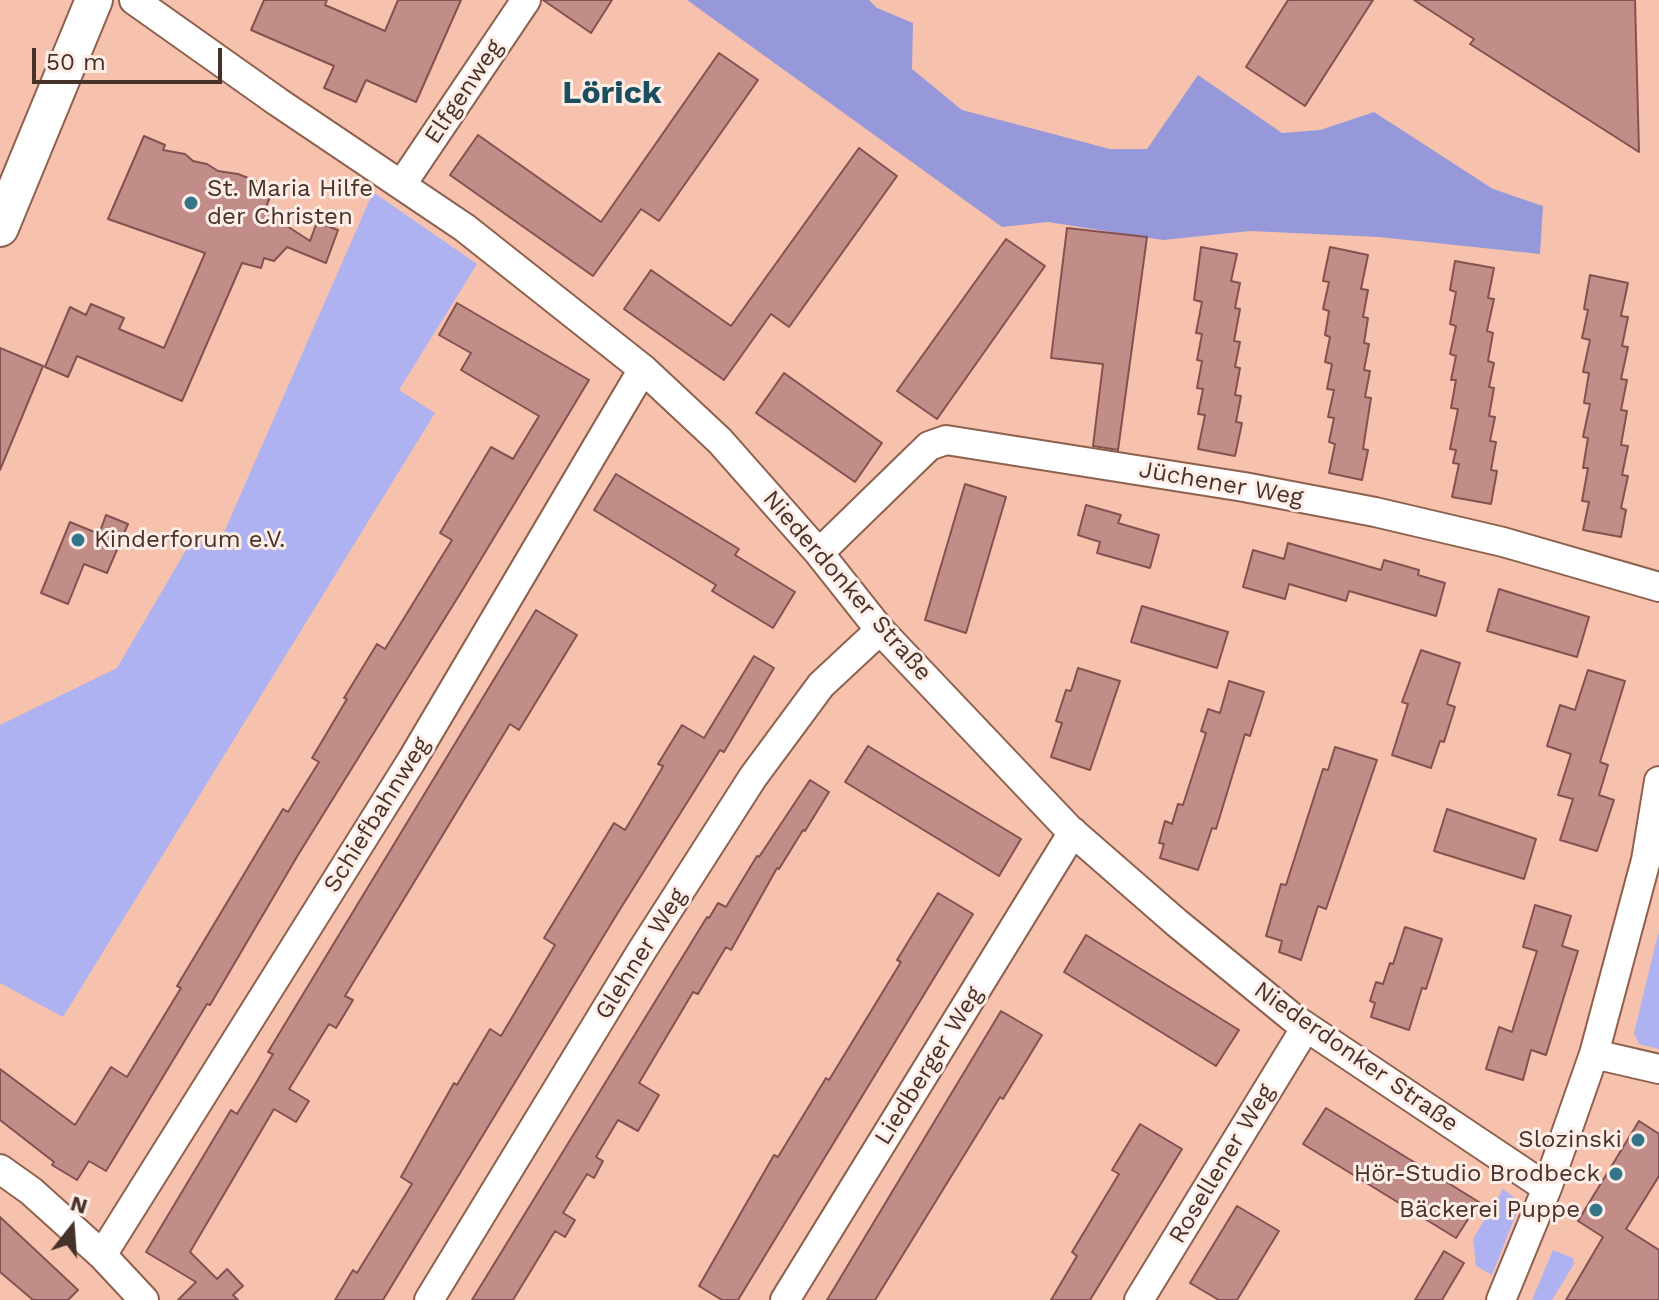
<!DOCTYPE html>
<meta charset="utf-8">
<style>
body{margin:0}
#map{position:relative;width:1659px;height:1300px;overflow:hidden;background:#f6c2ae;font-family:"Work Sans",sans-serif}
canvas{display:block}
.north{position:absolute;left:32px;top:1188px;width:80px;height:80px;-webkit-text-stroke:6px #fdede6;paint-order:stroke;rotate:17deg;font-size:22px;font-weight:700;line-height:32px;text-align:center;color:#47322a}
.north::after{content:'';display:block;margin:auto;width:28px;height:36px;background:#47322a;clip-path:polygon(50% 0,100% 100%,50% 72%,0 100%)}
.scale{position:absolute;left:32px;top:48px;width:190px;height:36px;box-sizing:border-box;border:4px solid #47322a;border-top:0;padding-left:10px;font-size:24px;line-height:28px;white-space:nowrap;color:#47322a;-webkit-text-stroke:6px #fdede6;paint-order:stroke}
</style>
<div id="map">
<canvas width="1659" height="1300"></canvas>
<div class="north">N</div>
<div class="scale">50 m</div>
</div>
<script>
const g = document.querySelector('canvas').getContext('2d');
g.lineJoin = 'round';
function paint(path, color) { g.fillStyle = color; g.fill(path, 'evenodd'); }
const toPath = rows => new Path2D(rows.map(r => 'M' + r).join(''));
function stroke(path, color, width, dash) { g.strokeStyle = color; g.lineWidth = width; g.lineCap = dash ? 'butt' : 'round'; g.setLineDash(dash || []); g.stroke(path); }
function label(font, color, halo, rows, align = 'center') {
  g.font = font + ' "Work Sans",sans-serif'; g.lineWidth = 6; g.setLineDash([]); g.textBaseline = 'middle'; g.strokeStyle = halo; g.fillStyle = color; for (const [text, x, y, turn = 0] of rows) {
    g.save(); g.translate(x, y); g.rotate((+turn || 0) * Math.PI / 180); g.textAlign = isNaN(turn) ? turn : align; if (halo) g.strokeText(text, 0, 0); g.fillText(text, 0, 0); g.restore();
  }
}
paint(toPath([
 [373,192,477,264,399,390,435,413,63,1017,0,983,0,725,117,668,193,538,218,546],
 [1658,934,1659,934,1659,1049,1639,1044,1634,1033],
 [1503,1189,1516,1199,1518,1209,1492,1275,1476,1266,1473,1239],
 [1553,1250,1573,1258,1574,1264,1552,1300,1532,1300]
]), '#afb2f1');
paint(toPath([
 [687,0,869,0,877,8,913,23,912,69,962,110,1110,149,1147,149,1198,75,1282,133,1320,130,1374,112,1493,189,1543,206,1540,254,1379,237,1250,231,1163,240,1048,222,1002,227]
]), '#9698da');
const building = toPath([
 [264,0,327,0,325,5,385,31,398,0,461,0,416,102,366,80,356,102,324,88,334,66,251,30,264,0],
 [543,0,612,0,591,33,543,0],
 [1288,0,1373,0,1305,106,1246,67,1288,0],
 [1414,0,1635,0,1639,152,1470,44,1474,39,1414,0],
 [719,53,758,80,659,221,641,209,593,276,450,175,478,135,601,222,719,53],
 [144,136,165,145,163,150,185,154,193,161,207,164,218,171,238,174,256,181,254,188,271,195,264,211,310,241,317,222,338,230,326,263,287,247,274,261,264,258,261,268,242,263,182,401,77,356,68,377,45,367,70,307,86,315,91,304,124,318,119,329,164,348,205,253,108,219,144,136],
 [859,148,897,176,789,327,771,314,724,380,624,309,651,270,731,326,859,148],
 [1067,228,1147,237,1118,450,1093,446,1103,364,1051,358,1067,228],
 [1006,239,1045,266,937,419,897,391,1006,239],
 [1201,247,1237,254,1231,281,1240,283,1235,308,1240,309,1234,341,1240,342,1235,367,1240,368,1235,395,1241,396,1236,422,1242,423,1235,456,1198,449,1205,415,1198,414,1203,389,1197,388,1202,361,1197,360,1202,334,1196,333,1202,302,1194,300,1201,247],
 [1330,247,1368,255,1361,289,1368,290,1363,317,1368,318,1364,343,1369,344,1364,370,1370,371,1365,397,1371,398,1363,449,1368,450,1362,480,1329,473,1335,444,1329,442,1334,418,1328,417,1334,390,1327,389,1332,364,1325,362,1330,337,1325,335,1329,311,1323,309,1329,282,1323,281,1330,247],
 [1455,261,1494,268,1488,298,1494,299,1487,331,1493,333,1488,361,1494,363,1489,387,1494,388,1489,416,1495,417,1490,441,1496,442,1491,470,1497,471,1491,504,1452,497,1459,464,1453,463,1456,450,1450,449,1458,409,1451,408,1456,380,1451,380,1456,356,1450,354,1456,326,1450,324,1456,292,1450,290,1455,261],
 [1590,275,1628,283,1621,316,1628,317,1622,346,1628,347,1621,379,1627,380,1621,410,1627,411,1621,445,1628,446,1622,475,1628,476,1621,508,1626,510,1621,537,1583,530,1589,502,1582,501,1588,468,1583,468,1588,438,1583,437,1590,404,1584,403,1589,373,1583,372,1590,340,1582,338,1588,310,1584,309,1590,275],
 [457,303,589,380,463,589,298,855,210,1005,207,1004,106,1171,89,1161,77,1180,52,1165,54,1162,0,1120,0,1069,75,1125,111,1067,127,1077,181,988,177,986,283,809,288,812,319,762,312,758,347,699,344,698,377,644,385,649,452,540,440,533,491,447,513,459,539,416,461,370,471,353,439,335,457,303],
 [0,348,43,366,0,470,0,348],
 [784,373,882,443,855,482,756,413,784,373],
 [616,474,739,549,735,555,795,592,773,628,712,591,716,585,594,510,616,474],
 [965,484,1006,497,966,633,925,620,965,484],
 [1086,505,1121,515,1118,523,1159,535,1150,568,1097,553,1100,542,1078,535,1086,505],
 [106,515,128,524,107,573,84,564,68,604,41,593,70,522,99,534,106,515],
 [1288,543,1381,570,1384,560,1419,570,1418,575,1445,583,1436,616,1349,591,1346,601,1289,584,1285,599,1243,587,1253,550,1284,559,1288,543],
 [1499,589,1589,617,1577,657,1487,631,1499,589],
 [1142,606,1228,632,1217,668,1131,642,1142,606],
 [536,610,577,635,519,730,510,724,345,996,353,1000,336,1028,329,1024,289,1089,309,1101,296,1122,274,1109,190,1252,217,1279,227,1269,243,1286,233,1295,238,1300,178,1300,196,1282,146,1252,231,1110,237,1114,256,1083,273,1054,268,1052,536,610],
 [1421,650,1460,663,1447,704,1455,707,1444,742,1440,741,1431,768,1392,755,1408,704,1402,702,1421,650],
 [754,656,774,668,724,752,720,750,617,914,383,1300,335,1300,353,1270,357,1273,412,1184,401,1177,454,1083,457,1085,490,1029,501,1036,555,945,544,938,614,823,625,830,661,770,663,766,658,764,682,725,704,738,754,656],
 [1078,668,1120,681,1090,770,1051,757,1062,723,1056,721,1066,690,1071,691,1078,668],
 [1588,670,1625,681,1600,762,1608,765,1599,795,1614,800,1597,851,1560,840,1573,799,1558,795,1571,754,1547,746,1560,705,1575,710,1588,670],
 [1229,681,1264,692,1250,736,1245,734,1216,829,1212,828,1198,870,1160,858,1164,844,1159,843,1165,821,1172,824,1178,804,1183,805,1206,733,1201,731,1208,709,1220,713,1229,681],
 [868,746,1021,839,999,876,845,782,868,746],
 [1335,747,1377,760,1326,909,1318,906,1301,960,1279,952,1282,941,1266,936,1281,884,1286,885,1323,769,1328,770,1335,747],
 [810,780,829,792,805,831,803,830,779,869,777,868,731,950,726,947,698,994,693,992,639,1083,659,1095,638,1131,618,1120,596,1157,603,1161,594,1178,587,1174,563,1213,575,1220,565,1237,555,1231,513,1300,472,1300,707,917,709,918,718,903,726,907,757,856,759,857,810,780],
 [1447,809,1536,839,1524,879,1434,851,1447,809],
 [938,893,973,914,738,1300,722,1300,699,1286,774,1155,778,1157,826,1078,829,1080,901,962,897,960,938,893],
 [1535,905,1571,916,1562,946,1578,951,1546,1055,1531,1050,1523,1080,1486,1069,1499,1027,1512,1032,1537,951,1523,947,1535,905],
 [1405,927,1442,939,1426,989,1422,988,1409,1030,1371,1017,1375,1003,1370,1001,1376,982,1383,984,1390,963,1393,964,1405,927],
 [1086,935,1239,1030,1216,1066,1064,972,1086,935],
 [1001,1011,1042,1035,1003,1099,1000,1097,875,1300,827,1300,1001,1011],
 [1326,1108,1479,1202,1456,1238,1303,1144,1326,1108],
 [1639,1121,1659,1134,1659,1176,1626,1229,1659,1250,1659,1300,1566,1300,1603,1237,1578,1221,1639,1121],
 [1140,1124,1182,1149,1090,1300,1051,1300,1077,1256,1072,1252,1119,1174,1112,1170,1140,1124],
 [1237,1206,1279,1231,1237,1300,1219,1300,1190,1283,1237,1206],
 [0,1217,78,1290,68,1300,33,1300,0,1272,0,1217],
 [1444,1251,1464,1263,1442,1300,1415,1300,1444,1251]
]);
paint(building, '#c28c89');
stroke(building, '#835250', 2);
const minor = toPath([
 [134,0,278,102,465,228,643,369,720,441,819,553,880,630,1068,828,1177,923,1293,1018,1547,1188],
 [402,184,526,0],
 [819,553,929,446,946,440,1244,487,1375,512,1503,542,1659,587],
 [1594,1054,1659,1069],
 [0,1169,31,1191,102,1255,144,1300],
 [102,1255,412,760,643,369],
 [429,1300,641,952,753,777,821,685,880,630],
 [785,1300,1073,832],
 [1139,1300,1306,1027],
 [1501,1300,1547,1188,1594,1054,1646,860,1659,781]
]);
const tertiary = toPath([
 [0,228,94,0]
]);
stroke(minor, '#8e604e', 32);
stroke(tertiary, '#8e604e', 40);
stroke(minor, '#fff', 28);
stroke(tertiary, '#fff', 36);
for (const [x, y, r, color] of [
 [191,203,8,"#357589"],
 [78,540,8,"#357589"],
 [1638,1140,8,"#357589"],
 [1616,1174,8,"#357589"],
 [1596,1210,8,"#357589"]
]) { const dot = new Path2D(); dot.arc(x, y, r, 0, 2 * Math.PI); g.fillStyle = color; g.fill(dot); stroke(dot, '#fdede6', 3); }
label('24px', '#47322a', '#fdede6', [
 ["Elfgenweg",464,92,-56],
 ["Jüchener Weg",1221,484,10],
 ["Niederdonker Straße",847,586,49],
 ["Schiefbahnweg",377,815,-58],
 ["Glehner Weg",641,954,-58],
 ["Niederdonker Straße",1356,1057,35],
 ["Liedberger Weg",929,1066,-58],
 ["Rosellener Weg",1222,1164,-59]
]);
label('24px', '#47322a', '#fdede6', [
 ["St. Maria Hilfe",207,189,"left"],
 ["der Christen",207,217,"left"],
 ["Kinderforum e.V.",94,540,"left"],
 ["Slozinski",1622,1140],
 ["Hör-Studio Brodbeck",1600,1174],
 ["Bäckerei Puppe",1580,1210]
], 'right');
label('bold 32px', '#1b4e5e', '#fdede6', [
 ["Lörick",612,94]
]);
</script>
